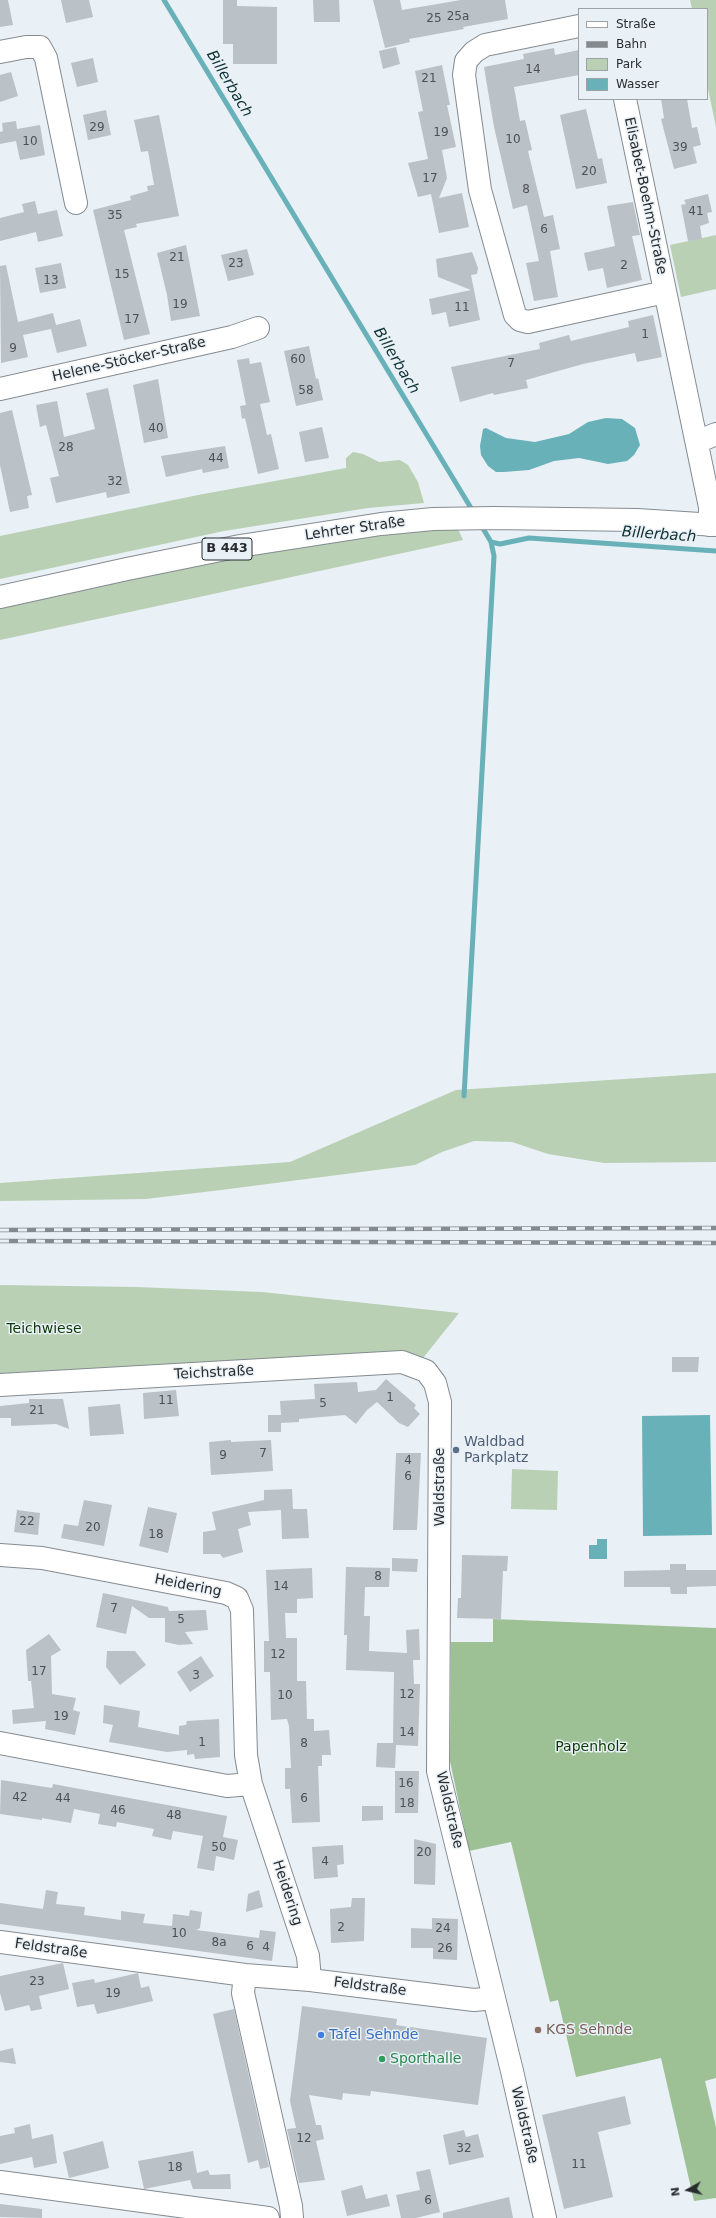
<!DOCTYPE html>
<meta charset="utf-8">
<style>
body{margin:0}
#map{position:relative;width:716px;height:2218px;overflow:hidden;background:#e9f0f6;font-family:"DejaVu Sans",sans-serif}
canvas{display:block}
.legend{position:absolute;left:578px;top:8px;width:130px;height:92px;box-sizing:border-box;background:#e9f0f6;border:1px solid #9ca2a6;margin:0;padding:5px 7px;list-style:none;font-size:12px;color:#292c2e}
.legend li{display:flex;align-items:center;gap:8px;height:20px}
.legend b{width:20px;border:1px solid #9ca2a6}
.north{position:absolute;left:668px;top:2170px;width:40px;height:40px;-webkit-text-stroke:3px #e9f0f6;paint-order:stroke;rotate:262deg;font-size:11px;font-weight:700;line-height:16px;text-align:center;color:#292c2e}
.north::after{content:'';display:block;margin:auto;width:14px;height:18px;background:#292c2e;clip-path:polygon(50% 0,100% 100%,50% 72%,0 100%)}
</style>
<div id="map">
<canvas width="716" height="2218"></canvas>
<ul class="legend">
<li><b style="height:5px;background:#fff"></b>Straße</li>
<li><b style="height:5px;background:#858a8e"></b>Bahn</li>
<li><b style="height:11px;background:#b9d0b4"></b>Park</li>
<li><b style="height:11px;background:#69b1b8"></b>Wasser</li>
</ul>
<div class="north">N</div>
</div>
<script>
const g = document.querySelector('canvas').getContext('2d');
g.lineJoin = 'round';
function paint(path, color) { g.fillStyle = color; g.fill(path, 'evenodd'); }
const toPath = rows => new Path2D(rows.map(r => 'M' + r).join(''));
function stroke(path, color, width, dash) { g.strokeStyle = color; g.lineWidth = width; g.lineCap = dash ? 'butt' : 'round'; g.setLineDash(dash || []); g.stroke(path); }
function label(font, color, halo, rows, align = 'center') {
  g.font = font + ' "DejaVu Sans",sans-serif'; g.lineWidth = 3; g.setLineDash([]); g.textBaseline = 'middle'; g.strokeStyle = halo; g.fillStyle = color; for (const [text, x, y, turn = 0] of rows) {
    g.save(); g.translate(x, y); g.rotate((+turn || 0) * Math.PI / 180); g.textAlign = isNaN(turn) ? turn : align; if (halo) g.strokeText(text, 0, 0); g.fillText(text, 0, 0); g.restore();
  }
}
paint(toPath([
 [690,0,716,0,716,127,707,84,707,9,692,9],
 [716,235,716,289,681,297,670,245],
 [353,452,363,454,379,462,400,460,408,465,418,482,424,503,368,508,224,531,0,579,0,536,198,495,346,468,346,458],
 [457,527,463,540,0,640,0,606,127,577,365,534],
 [716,1073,716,1162,604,1163,548,1154,512,1142,474,1141,442,1152,415,1165,221,1190,146,1199,0,1201,0,1183,290,1162,456,1090],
 [0,1285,136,1287,262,1292,459,1313,423,1358,400,1351,0,1376],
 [512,1469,558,1471,557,1510,511,1509]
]), '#b9d0b4');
paint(toPath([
 [493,1619,716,1628,716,2078,705,2081,716,2127,716,2198,694,2201,661,2058,576,2077,558,2000,550,2002,511,1842,469,1851,450,1761,451,1642,493,1642]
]), '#9dc195');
paint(toPath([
 [606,418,622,419,635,428,640,445,634,455,627,461,608,464,579,458,554,461,529,470,504,472,496,472,488,466,481,455,480,446,483,429,486,428,506,438,535,442,569,434,588,422],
 [710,1415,712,1535,643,1536,642,1416],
 [597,1539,607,1539,607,1559,589,1559,589,1545,597,1545]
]), '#69b1b8');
stroke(toPath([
 [164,0,474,513],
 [491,542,500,544,529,538,716,551],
 [464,1096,494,556,491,542,481,525]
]), '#69b1b8', 5);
paint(toPath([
 [0,0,8,0,13,25,0,27],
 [61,0,89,0,93,17,66,23],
 [223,0,237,0,237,6,277,7,277,64,233,64,233,44,223,44],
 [313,0,339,0,340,22,314,22],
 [373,0,400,0,402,10,461,0,505,0,508,19,463,27,464,29,409,39,410,42,385,48],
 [396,47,400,64,383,69,379,51],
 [554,48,555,55,579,50,579,75,514,87,520,121,525,120,532,150,528,151,544,217,553,215,560,249,550,251,558,297,534,301,526,263,539,261,527,205,513,209,494,127,484,67,524,59,523,54],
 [93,58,98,82,77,87,71,63],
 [442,65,450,105,447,105,456,147,442,150,447,178,439,198,462,193,469,227,439,233,431,194,418,197,408,163,428,159,418,112,423,111,415,71],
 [11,72,18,96,0,102,0,75],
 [661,99,687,99,692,128,697,127,701,145,693,147,697,163,674,169,661,119,664,118],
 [586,109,598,159,602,158,607,183,576,189,560,115],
 [106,110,111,135,88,140,83,115],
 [159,115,179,216,136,224,137,227,124,230,150,334,124,340,93,210,131,200,130,196,148,191,147,186,154,185,148,151,141,152,134,120],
 [16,121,17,129,40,125,45,155,20,160,16,141,0,144,0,132,3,131,2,123],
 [708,194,712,212,707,213,709,223,700,226,702,239,688,241,681,205,686,204,684,200],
 [35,201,38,214,57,210,63,236,38,242,36,232,0,241,0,218,24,212,22,204],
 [633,202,640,235,632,236,642,280,607,288,603,268,588,271,584,253,615,246,607,206],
 [186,245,200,316,171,321,167,295,157,253],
 [247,249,254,275,228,281,221,255],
 [472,252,478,268,477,274,471,275,480,320,449,327,446,312,432,315,429,299,471,290,438,277,436,259],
 [61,263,66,288,40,293,35,268],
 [6,265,18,322,53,313,56,325,80,319,87,346,57,353,51,329,23,335,28,357,1,363,0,266],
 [653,315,662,357,637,362,635,353,583,364,526,380,528,388,494,395,493,393,460,402,451,367,540,349,539,343,569,335,571,341,629,327,628,321],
 [309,346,316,379,318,378,323,400,296,406,284,351],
 [249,358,250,364,261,362,270,402,260,404,267,435,271,434,279,469,258,474,245,418,242,419,240,406,246,405,237,360],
 [158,379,168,438,144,443,133,385],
 [108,388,130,493,107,498,106,492,56,503,50,478,59,476,46,425,40,427,36,405,57,401,64,437,95,429,86,393],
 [12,410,32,495,27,496,29,508,10,512,0,465,0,413],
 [322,427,329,458,305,462,299,432],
 [225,446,229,468,203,473,202,469,166,477,161,456],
 [672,1357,699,1357,698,1372,672,1372],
 [386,1379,416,1405,414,1408,420,1414,408,1427,399,1423,377,1402,367,1410,356,1424,345,1415,299,1419,299,1422,281,1423,281,1432,268,1432,268,1415,281,1415,280,1401,315,1399,314,1384,357,1382,358,1392,376,1390],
 [176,1390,179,1416,144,1419,143,1393],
 [29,1399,63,1399,69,1429,56,1424,11,1426,11,1418,0,1418,0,1406,29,1403],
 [120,1404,124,1434,90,1436,88,1407],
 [231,1440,231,1442,271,1440,273,1471,211,1475,209,1442],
 [396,1453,421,1453,417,1530,393,1530],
 [292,1489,293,1509,307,1509,309,1538,282,1539,281,1510,248,1512,251,1525,238,1529,243,1552,223,1558,220,1554,203,1554,203,1532,216,1530,212,1512,264,1500,264,1490],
 [84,1500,112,1505,104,1546,61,1538,64,1524,78,1526],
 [148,1507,177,1513,168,1553,139,1546],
 [17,1510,40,1513,38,1535,14,1532],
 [462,1555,508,1556,507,1571,503,1571,501,1619,457,1618,458,1598,461,1598],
 [392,1558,418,1559,417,1572,392,1571],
 [670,1564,686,1564,686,1570,716,1570,716,1586,687,1587,687,1594,671,1594,670,1587,624,1587,624,1571,670,1570],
 [346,1567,390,1568,389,1587,365,1587,364,1616,370,1616,369,1651,407,1653,406,1630,419,1629,420,1660,413,1660,414,1684,420,1684,418,1746,396,1745,395,1768,376,1767,377,1743,393,1743,394,1672,346,1670,347,1635,344,1635],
 [312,1568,313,1598,297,1599,297,1613,285,1613,286,1638,297,1638,297,1681,306,1681,307,1719,314,1719,314,1731,329,1730,331,1755,322,1755,322,1766,318,1766,320,1822,292,1823,290,1789,285,1789,285,1768,291,1768,289,1726,287,1719,271,1720,270,1672,264,1672,264,1641,269,1641,266,1570],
 [103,1593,168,1607,169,1611,206,1610,208,1630,185,1632,193,1644,179,1645,165,1642,165,1618,149,1618,132,1606,126,1634,96,1627],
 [49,1634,61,1650,51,1656,52,1694,76,1698,73,1710,80,1712,75,1735,45,1729,46,1721,13,1724,12,1710,34,1708,31,1681,28,1681,26,1650],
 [107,1651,135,1651,146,1665,120,1685,106,1667],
 [201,1656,214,1676,190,1692,177,1672],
 [104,1705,140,1711,138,1727,179,1735,179,1726,186,1725,187,1721,219,1719,220,1757,195,1759,194,1754,187,1755,187,1750,167,1752,109,1742,113,1725,103,1723],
 [395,1771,419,1771,418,1813,395,1813],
 [1,1780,52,1788,53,1784,227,1816,223,1837,238,1840,234,1860,216,1856,214,1871,197,1868,203,1836,173,1831,171,1840,152,1836,154,1829,117,1822,116,1827,98,1824,100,1814,74,1809,71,1823,42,1818,42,1820,0,1814],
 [362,1806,383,1806,383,1820,362,1821],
 [414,1839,436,1844,435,1885,414,1884],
 [343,1845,344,1864,337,1865,338,1877,314,1879,312,1847],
 [46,1890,58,1892,56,1904,85,1907,84,1915,121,1920,121,1911,136,1913,145,1914,143,1923,172,1926,173,1914,189,1916,190,1910,202,1912,200,1928,196,1930,259,1938,260,1930,276,1932,272,1961,0,1924,0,1903,43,1909],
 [259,1890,263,1907,246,1912,248,1894],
 [352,1898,365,1898,364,1941,331,1943,330,1909,351,1907],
 [432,1918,458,1919,457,1960,433,1959,433,1948,411,1948,411,1928,432,1929],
 [63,1963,69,1989,39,1996,42,2009,31,2011,29,2005,5,2011,0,1993,0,1976],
 [138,1973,141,1988,149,1986,153,2001,97,2014,94,2004,77,2007,72,1983,94,1979,95,1983],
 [302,2006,397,2019,396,2025,487,2038,478,2105,371,2091,370,2096,343,2093,342,2100,309,2095,316,2125,321,2125,324,2139,316,2141,325,2180,299,2183,287,2129,296,2128,290,2101],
 [234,2009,269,2167,260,2169,258,2160,248,2163,213,2014],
 [13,2048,16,2064,0,2062,0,2051],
 [625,2096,631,2124,598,2132,613,2197,564,2209,542,2115],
 [30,2124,32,2139,53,2134,57,2163,34,2168,32,2157,0,2164,0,2136,15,2133,14,2128],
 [464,2130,466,2137,478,2134,484,2157,449,2165,443,2135],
 [103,2141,109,2168,69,2178,63,2152],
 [193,2151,197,2173,208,2170,210,2175,230,2174,231,2189,193,2189,190,2180,144,2189,138,2161],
 [430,2169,440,2212,416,2218,401,2218,396,2195,420,2190,416,2172],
 [362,2185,366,2199,387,2194,390,2206,347,2216,341,2191],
 [509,2197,513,2218,443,2218,443,2213],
 [0,2204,42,2209,42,2218,0,2217]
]), '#bac1c7');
const minor = toPath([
 [579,26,485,45,474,52,466,61,464,75,480,190,515,315,520,320,528,322,665,292],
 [0,52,26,47,40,47,46,58,76,203],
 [625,99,710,507,710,525],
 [0,389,232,337,258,328],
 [697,442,716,434],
 [0,1385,402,1362,426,1371,435,1383,440,1402,438,1771,512,2071,545,2218],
 [0,1555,42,1558,226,1593,237,1598,242,1610,246,1755,251,1784,308,1956,310,1980],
 [0,1743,227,1786,251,1784],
 [0,1942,245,1975,310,1980,474,2000,494,1998],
 [245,1975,243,1993,291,2206,292,2218],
 [0,2182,268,2218]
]);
const major = toPath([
 [0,597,127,569,240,546,381,524,433,519,494,518,637,520,716,525]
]);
stroke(minor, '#848b91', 24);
stroke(major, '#848b91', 24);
stroke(minor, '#fff', 22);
stroke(major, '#fff', 22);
const rail = toPath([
 [0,1230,716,1228],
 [0,1241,716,1243]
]);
stroke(rail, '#858a8e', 4.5);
stroke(rail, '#e9f0f6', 3, [9]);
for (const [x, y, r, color] of [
 [456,1450,4,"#5c6f8a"],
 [538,2030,4,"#8d6e63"],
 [321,2035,4,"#3f7fe0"],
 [382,2059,4,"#2e9e5b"]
]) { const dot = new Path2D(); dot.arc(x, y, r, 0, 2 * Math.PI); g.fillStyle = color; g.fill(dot); stroke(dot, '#e9f0f6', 1.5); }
label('12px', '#4d5154', null, [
 ["25a",458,17],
 ["25",434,19],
 ["14",533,70],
 ["21",429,79],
 ["29",97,128],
 ["19",441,133],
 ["10",513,140],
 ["10",30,142],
 ["39",680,148],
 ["20",589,172],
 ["17",430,179],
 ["8",526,190],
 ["41",696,212],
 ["35",115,216],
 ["6",544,230],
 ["21",177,258],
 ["23",236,264],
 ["2",624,266],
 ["15",122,275],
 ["13",51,281],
 ["19",180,305],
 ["11",462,308],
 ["17",132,320],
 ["1",645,335],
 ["9",13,349],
 ["60",298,360],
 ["7",511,364],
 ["58",306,391],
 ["40",156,429],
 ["28",66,448],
 ["44",216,459],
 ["32",115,482],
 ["1",390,1398],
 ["11",166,1401],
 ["5",323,1404],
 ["21",37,1411],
 ["7",263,1454],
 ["9",223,1456],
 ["4",408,1461],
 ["6",408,1477],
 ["22",27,1522],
 ["20",93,1528],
 ["18",156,1535],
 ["8",378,1577],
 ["14",281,1587],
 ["7",114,1609],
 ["5",181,1620],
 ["12",278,1655],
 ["17",39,1672],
 ["3",196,1676],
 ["12",407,1695],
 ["10",285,1696],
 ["19",61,1717],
 ["14",407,1733],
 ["1",202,1743],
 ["8",304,1744],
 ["16",406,1784],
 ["42",20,1798],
 ["44",63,1799],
 ["6",304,1799],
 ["18",407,1804],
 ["46",118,1811],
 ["48",174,1816],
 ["50",219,1848],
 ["20",424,1853],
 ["4",325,1862],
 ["2",341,1928],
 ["24",443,1929],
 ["10",179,1934],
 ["8a",219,1943],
 ["6",250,1947],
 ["4",266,1948],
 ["26",445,1949],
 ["23",37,1982],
 ["19",113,1994],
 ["12",304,2139],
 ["32",464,2149],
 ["11",579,2165],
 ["18",175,2168],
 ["6",428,2201]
]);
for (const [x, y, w] of [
 [227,549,50]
]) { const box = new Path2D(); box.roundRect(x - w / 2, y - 11, w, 22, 3); g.fillStyle = '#e9f0f6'; g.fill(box); stroke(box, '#292c2e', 1); }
label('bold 13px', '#292c2e', null, [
 ["B 443",227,549]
]);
label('14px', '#292c2e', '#e9f0f6', [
 ["Elisabet-Boehm-Straße",645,196,78],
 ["Helene-Stöcker-Straße",129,360,-13],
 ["Lehrter Straße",355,529,-8],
 ["Teichstraße",214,1373,-3],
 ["Waldstraße",440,1487,-90],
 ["Heidering",188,1586,11],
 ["Waldstraße",449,1810,77],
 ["Heidering",287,1893,72],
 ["Feldstraße",51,1949,8],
 ["Feldstraße",370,1987,7],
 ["Waldstraße",524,2125,77]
]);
label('14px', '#093b00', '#e9f0f6', [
 ["Teichwiese",44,1329],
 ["Papenholz",591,1747]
]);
label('14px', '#4e5e75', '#e9f0f6', [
 ["Waldbad",464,1442],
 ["Parkplatz",464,1458]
], 'left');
label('14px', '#785e54', '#e9f0f6', [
 ["KGS Sehnde",546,2030]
], 'left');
label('14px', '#366cbe', '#e9f0f6', [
 ["Tafel Sehnde",329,2035]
], 'left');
label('14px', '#27864d', '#e9f0f6', [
 ["Sporthalle",390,2059]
], 'left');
label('italic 15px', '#0c3134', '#e9f0f6', [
 ["Billerbach",229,84,59],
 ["Billerbach",396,361,59],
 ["Billerbach",659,535,4]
]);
</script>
